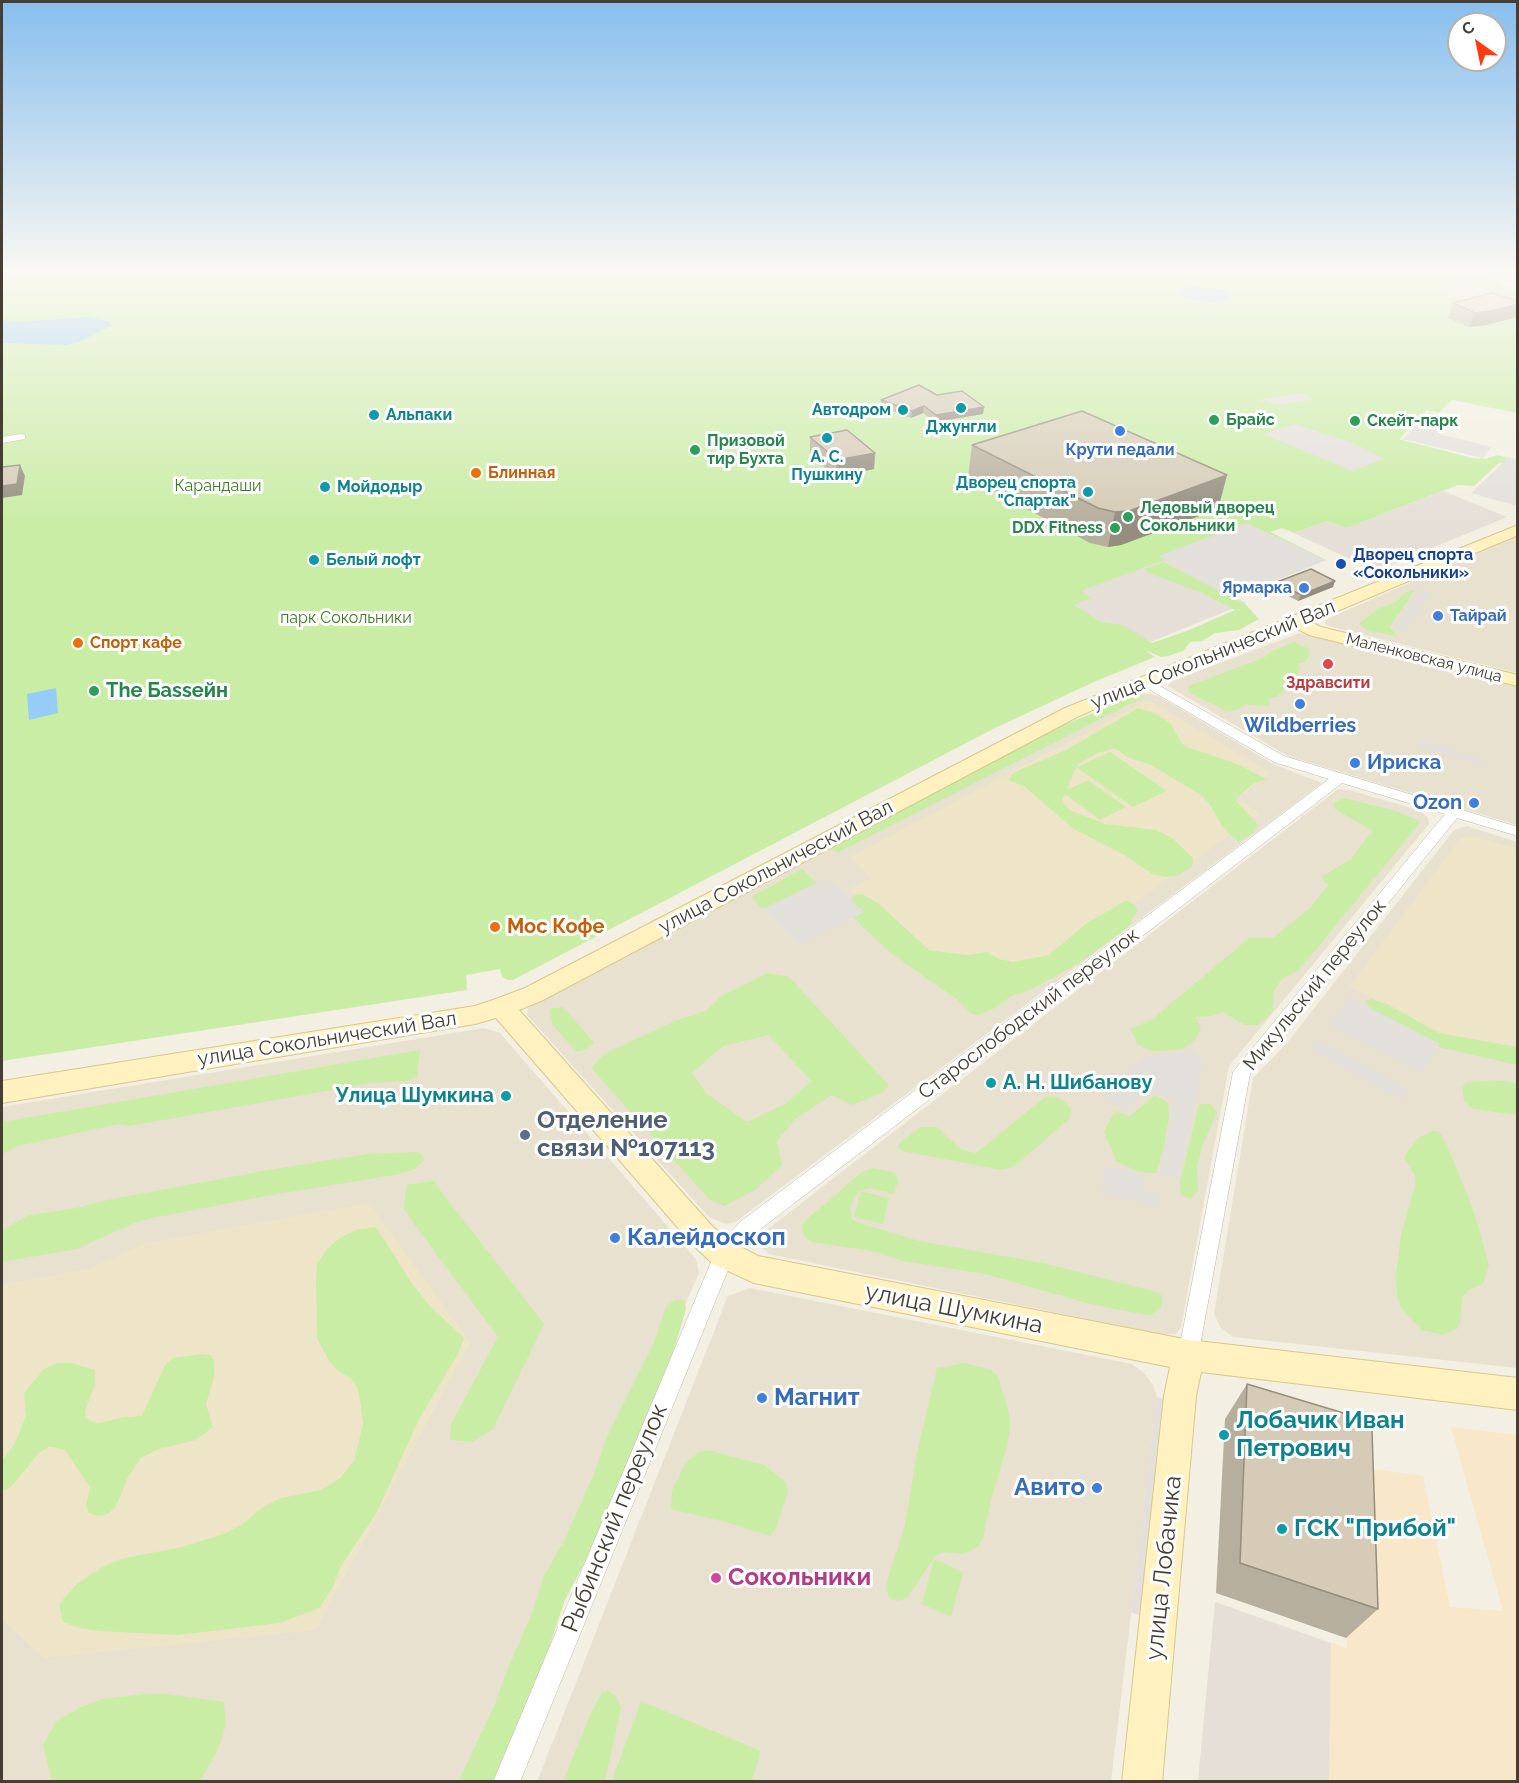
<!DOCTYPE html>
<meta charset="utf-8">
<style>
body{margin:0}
#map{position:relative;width:1519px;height:1783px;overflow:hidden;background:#f3efe2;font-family:Raleway,sans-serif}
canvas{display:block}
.frame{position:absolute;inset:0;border:3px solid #453e32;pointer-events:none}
.north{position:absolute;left:1447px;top:12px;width:60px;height:60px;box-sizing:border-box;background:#fff;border:2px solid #b5b2ad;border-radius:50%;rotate:327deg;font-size:16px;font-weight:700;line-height:24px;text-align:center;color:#453e32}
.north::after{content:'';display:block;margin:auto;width:21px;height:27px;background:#ff3b0d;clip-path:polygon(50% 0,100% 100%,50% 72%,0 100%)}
</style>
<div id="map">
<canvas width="1519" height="1783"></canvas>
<div class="frame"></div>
<div class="north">С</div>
</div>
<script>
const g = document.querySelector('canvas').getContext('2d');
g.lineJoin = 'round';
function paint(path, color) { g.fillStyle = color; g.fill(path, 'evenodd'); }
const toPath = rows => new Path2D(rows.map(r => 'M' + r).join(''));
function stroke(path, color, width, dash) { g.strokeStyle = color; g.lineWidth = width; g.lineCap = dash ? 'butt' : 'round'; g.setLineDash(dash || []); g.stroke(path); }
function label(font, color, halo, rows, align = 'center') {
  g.font = font + ' Raleway,sans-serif'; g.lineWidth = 6; g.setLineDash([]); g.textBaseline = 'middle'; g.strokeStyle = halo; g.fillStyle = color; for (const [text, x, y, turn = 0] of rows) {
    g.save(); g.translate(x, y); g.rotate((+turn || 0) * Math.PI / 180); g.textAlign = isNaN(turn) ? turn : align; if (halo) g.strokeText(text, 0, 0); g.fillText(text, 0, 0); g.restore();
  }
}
paint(toPath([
 [1517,536,1517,673,1329,626,1324,623,1327,619],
 [1300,633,1517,687,1517,825,1288,756,1168,686,1172,681],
 [1138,693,1151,694,1160,697,1275,765,1322,783,735,1222,726,1224,709,1217,527,1015,529,1005,1022,746],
 [1346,789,1421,811,1428,818,1429,824,1229,1066,1181,1327,1176,1334,1165,1335,769,1254,763,1249,760,1238,764,1232,1337,790],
 [1467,826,1517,842,1517,1368,1233,1337,1221,1328,1214,1314,1253,1078,1287,1043,1454,830],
 [484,1028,500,1033,696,1259,699,1273,479,1781,2,1782,2,1107],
 [750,1288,1132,1364,1144,1373,1153,1385,1157,1397,1111,1781,537,1782,728,1296]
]), '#e8e1cf');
paint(toPath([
 [1451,1427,1517,1435,1517,1781,1329,1782,1331,1643,1347,1648,1344,1465,1423,1476,1450,1607,1503,1611]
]), '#f9e7c9');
paint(toPath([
 [1443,491,1507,517,1376,571,1294,533,1327,521,1346,528],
 [1165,560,1246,603,1138,647,1071,606,1091,598,1080,591],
 [1215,1602,1331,1643,1329,1781,1198,1781]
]), '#e5dfd7');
paint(toPath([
 [1149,700,1271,773,1236,799,1260,813,978,1015,849,889,871,878,850,857],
 [1477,837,1517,849,1517,1050,1462,1046,1350,986,1461,838],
 [369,1203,470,1342,316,1630,44,1658,2,1620,2,1285,91,1268,146,1243]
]), '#eee5c9');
paint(toPath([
 [2,275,1487,275,1517,292,1517,413,1452,400,1439,413,1427,410,1399,439,1472,458,1485,459,1497,455,1508,458,1510,463,1499,463,1474,486,1458,485,1346,528,1327,521,1294,533,1282,528,1270,532,1326,560,1235,597,1165,560,1081,591,1092,598,1074,605,1101,622,1123,625,1152,643,1187,631,1235,610,1200,592,1148,573,1145,569,1163,562,1246,605,1259,619,1239,630,1215,633,1202,641,1190,642,1183,651,1168,656,1161,657,1145,650,1155,657,1096,681,993,729,513,980,507,980,502,977,500,969,466,975,467,990,2,1061],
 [1415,590,1390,627,1397,636,1368,631,1359,624,1377,609,1396,602,1407,592],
 [1294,642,1309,649,1308,657,1304,663,1298,663,1300,669,1293,681,1277,697,1270,698,1269,706,1246,705,1237,710,1226,711,1188,692,1189,686,1265,657,1270,652],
 [1135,695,1144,697,837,853,831,848,1045,733,1109,706,1112,702],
 [1138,708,1154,713,1171,724,1182,744,1187,747,1235,763,1267,779,1252,784,1237,798,1237,802,1258,825,1254,832,1238,842,1222,826,1211,806,1201,795,1151,765,1127,757,1115,748,1098,753,1078,764,1077,767,1110,752,1167,791,1133,807,1076,767,1067,790,1088,780,1126,807,1100,820,1065,794,1062,799,1063,803,1070,810,1105,824,1156,830,1172,838,1193,858,1192,866,1179,875,1166,877,1152,874,1126,856,1074,829,1025,787,1009,780,1013,773,1068,749],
 [1343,798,1396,811,1417,820,1419,824,1299,970,1281,980,1274,991,1273,1011,1259,1025,1245,1025,1223,1012,1211,1016,1196,1017,1201,1028,1195,1040,1182,1050,1151,1051,1138,1044,1130,1029,1154,1018,1249,938,1273,938,1311,907,1328,885,1321,877,1351,859,1372,831,1334,808,1334,803],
 [802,869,817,883,763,909,751,897],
 [862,894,879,904,929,950,967,955,987,952,999,959,1013,962,1049,955,1087,923,1127,900,1136,906,1137,911,1128,927,1079,963,1030,990,1011,996,997,1007,979,1015,971,1014,958,1000,892,954,861,925,854,917,849,903,855,895],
 [768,973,789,977,889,1085,882,1093,852,1105,832,1095,795,1119,777,1141,782,1165,755,1190,724,1206,710,1200,591,1068,604,1054,677,1020,706,1011,721,996],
 [769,1035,811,1081,785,1104,747,1122,706,1093,692,1073,723,1046],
 [1371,999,1387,1004,1439,1033,1517,1047,1517,1065,1438,1047,1373,1012,1365,1001],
 [563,1007,594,1043,587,1049,577,1052,552,1024,549,1009],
 [420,1050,417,1077,407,1081,371,1083,130,1126,119,1124,18,1146,2,1154,2,1122],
 [1504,1081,1517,1084,1517,1115,1474,1109,1464,1101,1462,1087,1469,1082],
 [1155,1095,1168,1103,1169,1116,1164,1148,1156,1173,1139,1172,1116,1161,1104,1132,1115,1111,1130,1116],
 [1054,1096,1065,1102,1071,1109,1070,1118,1014,1167,1001,1170,902,1151,898,1147,900,1142,921,1127,937,1127,962,1150,976,1153,1045,1097],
 [1199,1104,1210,1104,1217,1113,1203,1144,1197,1167,1198,1190,1191,1199,1181,1195,1180,1182],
 [1432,1131,1438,1131,1442,1136,1455,1164,1475,1215,1489,1265,1483,1284,1469,1290,1462,1297,1460,1324,1457,1329,1443,1335,1422,1330,1402,1309,1397,1297,1396,1274,1401,1235,1415,1185,1415,1176,1404,1157,1418,1138],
 [416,1152,421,1153,425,1159,415,1169,400,1174,266,1196,153,1218,134,1223,77,1249,2,1262,2,1230,29,1215,72,1209,107,1200,263,1171,367,1154],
 [872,1168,893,1172,899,1181,893,1194,870,1188,859,1191,853,1199,850,1209,852,1219,857,1222,919,1241,1043,1263,1157,1292,1162,1296,1162,1307,1153,1314,1147,1315,1094,1305,985,1274,903,1261,872,1251,812,1242,807,1239,803,1234,802,1224,806,1220,862,1172],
 [433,1181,544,1324,493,1429,473,1442,450,1440,451,1424,498,1337,404,1210,406,1185],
 [861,1191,889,1198,883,1224,854,1217],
 [376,1227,413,1285,431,1307,464,1338,458,1354,419,1419,377,1512,341,1566,333,1587,319,1608,280,1623,178,1635,99,1631,80,1628,63,1622,59,1604,78,1583,99,1569,120,1559,182,1547,223,1534,243,1524,261,1508,281,1498,321,1490,340,1478,354,1461,363,1424,359,1392,352,1379,338,1371,329,1361,317,1338,316,1278,317,1264,327,1249,340,1238,355,1230],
 [675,1300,684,1300,686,1309,670,1363,605,1524,565,1600,548,1650,497,1781,458,1782,496,1702,505,1675,533,1611,545,1574,563,1543,597,1467,607,1437,654,1343,666,1306],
 [201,1354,210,1355,214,1361,214,1377,206,1404,213,1427,196,1440,159,1449,141,1458,128,1477,116,1506,108,1514,98,1516,89,1513,86,1506,90,1487,65,1450,58,1448,49,1447,40,1452,10,1488,2,1491,2,1461,15,1443,26,1416,24,1393,44,1369,57,1363,72,1363,95,1370,95,1385,85,1411,86,1418,95,1423,104,1422,124,1417,142,1416,165,1365,173,1358],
 [965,1363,991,1370,998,1377,1009,1412,1010,1430,1007,1447,991,1500,983,1538,979,1546,971,1551,962,1554,944,1552,935,1556,908,1597,899,1601,890,1599,886,1589,888,1578,904,1530,917,1453,937,1368],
 [708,1450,764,1465,786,1482,788,1492,785,1500,776,1528,770,1536,725,1522,671,1509,672,1491,685,1464,699,1452],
 [934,1559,963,1572,951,1617,922,1604],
 [609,1691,617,1697,621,1708,605,1781,563,1781,590,1715,602,1692],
 [146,1694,168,1694,224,1702,226,1725,217,1751,200,1781,52,1781,43,1746,55,1722,79,1708,102,1699],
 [641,1701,761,1751,752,1781,612,1781]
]), '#c9eda5');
paint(toPath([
 [1459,279,1480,285,1476,287,1517,300,1517,313,1483,303,1436,293,1450,281],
 [1301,393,1314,399,1280,405,1258,400],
 [1429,412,1454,418,1439,434,1492,447,1483,458,1403,439],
 [1295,424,1355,444,1384,459,1352,471,1263,434],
 [1509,457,1517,460,1517,506,1471,493],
 [1247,523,1326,560,1235,597,1158,556],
 [1420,588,1431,591,1405,632,1393,629],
 [1421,741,1487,760,1485,766,1419,747],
 [827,878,864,912,799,945,763,909],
 [1349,997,1440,1044,1420,1073,1329,1024],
 [1317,1039,1409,1090,1402,1100,1309,1048],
 [1192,1050,1203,1063,1179,1180,1160,1173,1175,1099,1149,1090,1127,1111,1103,1095,1144,1058],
 [1104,1166,1143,1175,1143,1191,1158,1195,1158,1206,1102,1194],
 [1157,1397,1165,1400,1141,1616,1131,1612]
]), '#e3e0db');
paint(toPath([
 [1192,286,1224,290,1231,295,1231,298,1221,302,1205,302,1188,299,1179,294,1180,289],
 [89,317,110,322,111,326,79,342,66,345,2,343,2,320,18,322],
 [56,688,58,713,29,720,27,694]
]), '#95ccf8');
const street = toPath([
 [22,434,25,435,25,439,2,443,2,437,22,434],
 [1144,677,1284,756,1518,827,1518,836,1457,818,1250,1074,1197,1362,1189,1365,1181,1362,1178,1355,1233,1072,1445,814,1342,783,754,1234,732,1260,520,1782,493,1782,717,1248,740,1222,1329,779,1274,762,1140,684,1140,678,1144,677]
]);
const secondary = toPath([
 [1502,275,1518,276,1518,283,1503,277,1502,275],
 [1518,525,1518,535,1311,622,1321,627,1518,675,1518,686,1309,635,1296,628,1150,685,1079,716,543,1000,519,1010,713,1227,735,1244,758,1256,1189,1340,1518,1378,1518,1410,1201,1372,1196,1396,1162,1782,1122,1782,1164,1396,1170,1367,754,1283,713,1264,693,1245,496,1018,475,1024,2,1103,2,1081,475,1006,493,1000,525,988,1065,708,1518,525]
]);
stroke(street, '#c2baa6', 1);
stroke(secondary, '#d8c88b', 2);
paint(street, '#fff');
paint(secondary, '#fff2c0');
paint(toPath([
 [1518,301,1518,315,1517,317,1486,325,1469,327,1448,318,1453,303],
 [937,395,984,407,983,414,935,422,923,413,911,418,881,407,881,400],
 [810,437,875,453,874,469,836,477,810,454],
 [972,445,1227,475,1218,509,1121,545,1108,547,1090,543,968,477],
 [1277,582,1333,587,1298,601,1275,589],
 [1247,1384,1378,1609,1346,1638,1216,1593,1225,1419]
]), '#b7af9d');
paint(toPath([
 [1518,304,1517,317,1486,325,1469,327,1475,313],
 [924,406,923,413,911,418,912,411],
 [984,407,983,414,935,422,936,415],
 [875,453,874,469,836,477,837,460],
 [20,465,25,476,22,495,2,498,2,486],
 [1227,475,1218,509,1121,545,1108,547,1115,512],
 [1335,581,1333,587,1298,601,1301,595]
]), '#958e7f');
const building = toPath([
 [1492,293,1518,301,1518,304,1492,311,1475,313,1453,303,1492,293],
 [919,385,937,395,962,391,984,407,936,415,924,406,912,411,881,400,919,385],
 [1082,411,1227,475,1129,511,1115,512,1098,508,972,445,1082,411],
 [847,430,875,453,837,460,810,437,847,430],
 [20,465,17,484,2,486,2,467,20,465],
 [1311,569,1335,581,1301,595,1277,582,1311,569],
 [1247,1384,1370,1421,1372,1431,1378,1609,1240,1563,1247,1384]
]);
paint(building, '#d5cbb6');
stroke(building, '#958e7f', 1.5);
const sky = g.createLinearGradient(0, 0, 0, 524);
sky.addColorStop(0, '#87beee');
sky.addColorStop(0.52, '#faf8f2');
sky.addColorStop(1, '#faf8f200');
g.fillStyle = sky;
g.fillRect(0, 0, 1519, 524);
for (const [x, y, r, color] of [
 [961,408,6,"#0f9aa8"],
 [903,410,6,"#0f9aa8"],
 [374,415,6,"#0f9aa8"],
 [1214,420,6,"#2e9e5b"],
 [1355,421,6,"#2e9e5b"],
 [1120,431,6,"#3f7fe0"],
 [827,438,6,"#0f9aa8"],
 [695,450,6,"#2e9e5b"],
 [476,473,6,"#e8710a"],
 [325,487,6,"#0f9aa8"],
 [1088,492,6,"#0f9aa8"],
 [1128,517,6,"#2e9e5b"],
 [1115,528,6,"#2e9e5b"],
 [314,560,6,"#0f9aa8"],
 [1341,564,6,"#1a4fb4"],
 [1304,588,6,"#3f7fe0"],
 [1438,616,6,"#3f7fe0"],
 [78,643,6,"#e8710a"],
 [1328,664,6,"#e0444e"],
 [94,691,6,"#2e9e5b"],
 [1300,704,6,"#3f7fe0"],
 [1355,763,6,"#3f7fe0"],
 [1474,803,6,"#3f7fe0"],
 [495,927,6,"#e8710a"],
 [991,1083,6,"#0f9aa8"],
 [506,1096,6,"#0f9aa8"],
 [525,1135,6,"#5c6f8a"],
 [615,1238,6,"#3f7fe0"],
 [762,1398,6,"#3f7fe0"],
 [1224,1435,6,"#0f9aa8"],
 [1097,1488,6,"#3f7fe0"],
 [1282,1529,6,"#0f9aa8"],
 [716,1578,6,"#d1479c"]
]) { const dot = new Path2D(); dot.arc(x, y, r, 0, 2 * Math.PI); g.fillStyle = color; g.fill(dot); stroke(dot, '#fff', 2); }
label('bold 16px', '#0d838f', '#fff', [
 ["Автодром",891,410,"right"],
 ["Альпаки",386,415],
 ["Джунгли",961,427,"center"],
 ["А. С.",827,457,"center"],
 ["Пушкину",827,475,"center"],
 ["Дворец спорта",1076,483,"right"],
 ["\"Спартак\"",1076,501,"right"],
 ["Мойдодыр",337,487],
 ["Белый лофт",326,560]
], 'left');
label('bold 16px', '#27864d', '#fff', [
 ["Брайс",1226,420],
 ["Скейт-парк",1367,421],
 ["Призовой",707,441],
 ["тир Бухта",707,459],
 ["Ледовый дворец",1140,508],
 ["Сокольники",1140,526],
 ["DDX Fitness",1103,528,"right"]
], 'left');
label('bold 16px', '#366cbe', '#fff', [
 ["Крути педали",1120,450],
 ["Ярмарка",1292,588,"right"],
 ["Тайрай",1450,616,"left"]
]);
label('bold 16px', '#c56008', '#fff', [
 ["Блинная",488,473],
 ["Спорт кафе",90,643]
], 'left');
label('16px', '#3e7d1f', '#fff', [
 ["Карандаши",218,486],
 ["парк Сокольники",346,618]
]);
label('bold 16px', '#164399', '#fff', [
 ["Дворец спорта",1353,555],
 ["«Сокольники»",1353,573]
], 'left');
label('16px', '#453e32', '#fff', [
 ["Маленковская улица",1424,658,14]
]);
label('bold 16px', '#be3a42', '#fff', [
 ["Здравсити",1328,683]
]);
label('20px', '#453e32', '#fff', [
 ["улица Сокольнический Вал",1213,655,-22],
 ["улица Сокольнический Вал",776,867,-28],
 ["Микульский переулок",1315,985,-51],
 ["Старослободский переулок",1029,1014,-37],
 ["улица Сокольнический Вал",327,1039,-9]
]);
label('bold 20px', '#27864d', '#fff', [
 ["The Баssейн",106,691]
], 'left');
label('bold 20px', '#366cbe', '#fff', [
 ["Wildberries",1300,726],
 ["Ириска",1367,763,"left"],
 ["Ozon",1462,803,"right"]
]);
label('bold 20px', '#c56008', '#fff', [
 ["Мос Кофе",507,927]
], 'left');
label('bold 20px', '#0d838f', '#fff', [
 ["А. Н. Шибанову",1003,1083],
 ["Улица Шумкина",494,1096,"right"]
], 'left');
label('bold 24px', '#4e5e75', '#fff', [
 ["Отделение",537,1121],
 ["связи №107113",537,1149]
], 'left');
label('bold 24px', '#366cbe', '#fff', [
 ["Калейдоскоп",627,1238],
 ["Магнит",774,1398],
 ["Авито",1085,1488,"right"]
], 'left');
label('24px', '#453e32', '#fff', [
 ["улица Шумкина",954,1309,11],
 ["Рыбинский переулок",615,1518,-68],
 ["улица Лобачика",1164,1568,-84]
]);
label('bold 24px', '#0d838f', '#fff', [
 ["Лобачик Иван",1236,1421],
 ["Петрович",1236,1449],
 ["ГСК \"Прибой\"",1294,1529]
], 'left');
label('bold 24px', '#b23c85', '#fff', [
 ["Сокольники",728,1578]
], 'left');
</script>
